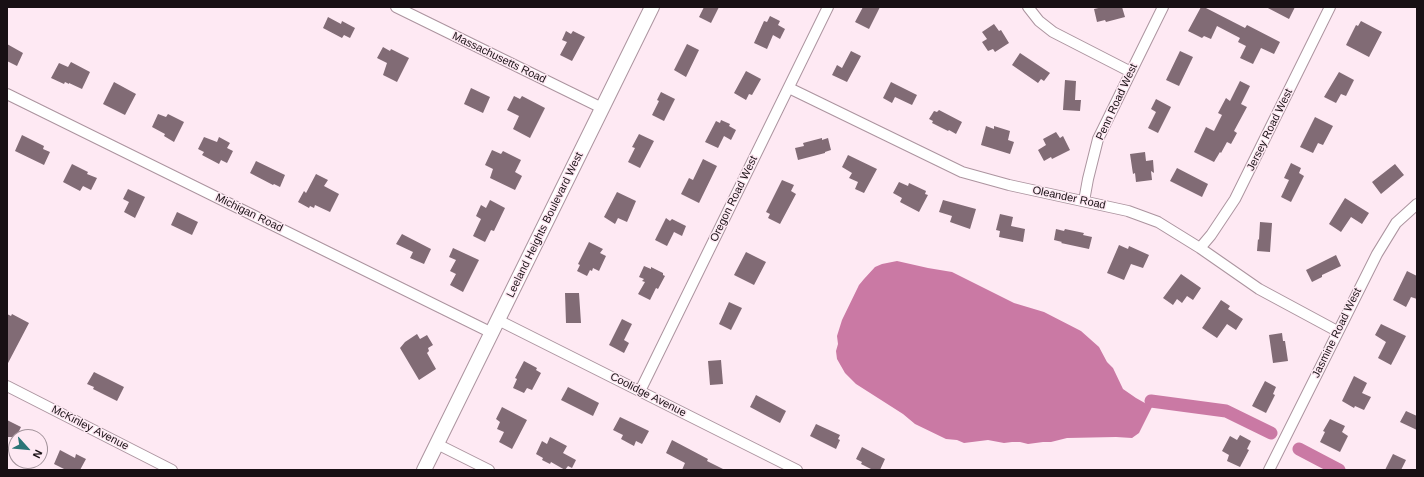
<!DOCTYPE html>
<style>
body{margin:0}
#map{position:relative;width:1424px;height:477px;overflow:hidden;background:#fee9f3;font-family:Arial,sans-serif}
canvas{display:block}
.frame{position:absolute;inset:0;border:8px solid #181014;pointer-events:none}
.north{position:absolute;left:8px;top:429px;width:40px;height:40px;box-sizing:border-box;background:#fee9f3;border:1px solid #a2929a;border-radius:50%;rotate:117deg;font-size:11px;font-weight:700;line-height:16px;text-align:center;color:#181014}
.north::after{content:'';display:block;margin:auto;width:14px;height:18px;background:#2b7577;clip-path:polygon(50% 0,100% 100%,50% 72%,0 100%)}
</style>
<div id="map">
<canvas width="1424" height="477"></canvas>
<div class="frame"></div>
<div class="north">N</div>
</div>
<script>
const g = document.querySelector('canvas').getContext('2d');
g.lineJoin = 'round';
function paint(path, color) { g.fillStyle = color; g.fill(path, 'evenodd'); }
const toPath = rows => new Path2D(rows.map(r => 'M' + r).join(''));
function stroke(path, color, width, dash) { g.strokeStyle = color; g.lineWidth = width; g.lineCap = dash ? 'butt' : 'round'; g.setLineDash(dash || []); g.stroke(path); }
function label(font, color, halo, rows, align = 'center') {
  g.font = font + ' Arial,sans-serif'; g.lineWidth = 3; g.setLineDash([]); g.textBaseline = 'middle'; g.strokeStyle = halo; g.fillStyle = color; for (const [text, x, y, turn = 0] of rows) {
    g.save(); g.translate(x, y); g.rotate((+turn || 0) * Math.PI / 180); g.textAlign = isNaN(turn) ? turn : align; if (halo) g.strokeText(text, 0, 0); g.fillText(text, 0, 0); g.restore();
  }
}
paint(toPath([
 [897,261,928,268,952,272,1014,303,1044,312,1081,331,1099,347,1107,362,1113,368,1123,389,1136,398,1152,407,1139,433,1132,438,1116,437,1067,438,1051,442,1043,442,1028,444,1020,442,1012,442,1004,443,988,440,964,443,957,440,946,439,915,424,903,414,856,384,845,373,837,359,836,351,838,344,837,336,842,320,859,285,864,279,875,267,882,264]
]), '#ca79a4');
stroke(toPath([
 [1151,401,1226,411,1271,433],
 [1299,449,1339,470]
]), '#ca79a4', 13);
paint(toPath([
 [704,7,719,7,711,23,699,17],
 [863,7,880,7,869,29,855,22],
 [1103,7,1122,7,1125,17,1106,22,1105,20,1097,22,1094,9],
 [1201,7,1204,7,1245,28,1247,25,1280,42,1274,54,1261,48,1253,64,1240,58,1246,46,1238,42,1240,38,1217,26,1211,39,1204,36,1202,38,1188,31],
 [1266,7,1295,7,1289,19],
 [770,16,780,21,778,25,785,29,780,39,773,35,767,49,754,43,764,21,767,22],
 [328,17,341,24,342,21,355,28,350,38,344,35,342,38,323,28],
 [1361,21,1382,32,1369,57,1346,45,1356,25,1358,26],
 [994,24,999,31,1001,30,1009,43,995,52,993,49,988,51,982,42,987,39,982,32],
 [566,31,571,34,573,31,585,37,572,61,560,55,567,42,562,40],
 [7,44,23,53,17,66,7,61],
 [687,44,699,50,686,77,674,70],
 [383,47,390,51,391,49,409,58,397,82,383,75,387,63,377,58],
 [851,51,861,56,847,82,832,75,837,65,842,68],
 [1180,51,1193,57,1179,86,1166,80],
 [1020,53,1050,73,1044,81,1041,79,1038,83,1012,65],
 [71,62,90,72,82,89,69,83,69,84,65,82,64,84,51,78,59,63,68,67],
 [746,71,761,79,752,95,749,94,746,100,734,93],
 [1339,72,1354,80,1346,96,1341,94,1336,103,1324,97],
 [1065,80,1076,81,1075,100,1081,100,1080,111,1063,110],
 [1240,81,1250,86,1241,104,1247,107,1234,131,1237,133,1231,144,1227,142,1221,153,1220,152,1214,162,1194,152,1206,127,1214,131,1222,115,1218,113,1226,98,1230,101],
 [114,82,136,94,125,115,103,104],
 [891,82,917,95,912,105,895,97,892,103,883,98],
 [471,88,490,97,483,113,464,104],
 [661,92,675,99,664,121,652,115,659,101,657,100],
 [514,96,520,99,522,96,545,108,530,138,513,129,519,116,507,110],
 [1156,99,1171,107,1158,133,1148,128,1156,112,1151,109],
 [939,110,962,122,956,134,949,130,948,131,932,123,933,121,929,119,934,111,937,112],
 [158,114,166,117,168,114,184,122,174,142,164,136,165,134,152,127],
 [1315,117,1333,126,1323,145,1318,143,1313,153,1300,147],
 [721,120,730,124,729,126,736,130,731,140,724,136,718,148,705,142,716,121,720,123],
 [986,126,994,129,994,126,1010,131,1008,140,1014,142,1010,154,981,145],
 [1056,132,1060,138,1063,136,1070,150,1052,159,1051,157,1044,161,1038,150,1046,145,1043,139],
 [639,134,654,141,640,168,628,162,635,148,632,147],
 [22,135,44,146,43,149,50,152,44,165,15,151],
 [204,137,217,142,219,137,230,143,227,148,233,151,227,163,221,160,219,164,202,155,204,152,198,149],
 [822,138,822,140,828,138,831,150,825,152,825,153,798,160,795,148,804,146,803,143],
 [492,150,501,154,503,151,521,160,515,172,522,176,515,190,490,178,493,169,485,165],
 [1145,152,1146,161,1153,160,1154,173,1151,171,1152,180,1136,182,1135,173,1133,174,1130,154],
 [848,155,877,169,864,193,855,189,858,182,849,178,852,173,842,167],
 [703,159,717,166,699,203,681,194,689,178,693,180],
 [256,161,285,175,280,187,274,184,273,185,250,173],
 [1291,163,1301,168,1299,173,1304,176,1291,202,1281,197,1289,180,1284,178],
 [72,164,88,172,87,174,97,178,91,190,83,186,80,191,63,182],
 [1395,164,1404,175,1381,194,1372,182],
 [1177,168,1208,184,1202,197,1170,181],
 [316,174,328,180,324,186,339,194,330,212,315,205,314,208,310,206,309,208,298,202,304,191,306,193],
 [782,180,794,185,791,191,796,194,780,224,768,218,770,214,766,212],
 [899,182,908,186,909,183,926,191,925,194,928,195,919,212,900,202,902,198,893,193],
 [128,189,145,197,135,218,124,212,129,202,123,199],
 [617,192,636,201,627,222,618,218,615,224,604,217],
 [1345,198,1369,213,1362,224,1351,217,1341,232,1329,224],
 [490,200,505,208,494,231,491,230,485,242,473,236,481,219,476,216,481,205,486,208],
 [943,200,976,209,970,229,950,222,952,216,939,212],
 [177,212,198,222,192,235,171,225],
 [1000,214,1013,217,1011,226,1025,229,1023,242,999,237,1000,231,996,230],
 [666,218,670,221,672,219,686,226,682,236,674,232,667,246,655,240],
 [1260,222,1272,223,1270,252,1257,251,1258,239,1259,240],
 [1056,229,1064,231,1065,229,1084,233,1083,235,1092,237,1089,249,1061,243,1062,242,1054,240],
 [402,234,431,249,424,264,410,258,413,252,396,244],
 [589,242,603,249,600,253,606,256,599,271,593,268,592,271,590,270,587,276,577,271,580,265,578,264],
 [1119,245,1128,249,1129,246,1149,255,1143,268,1131,264,1124,280,1107,273],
 [453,248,479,260,463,292,450,285,456,274,450,271,456,260,449,257],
 [746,252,766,262,754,285,734,275],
 [1336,255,1341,266,1322,275,1322,277,1312,282,1306,270],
 [644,266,651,269,651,267,663,273,663,275,665,276,658,289,656,288,650,300,638,294,645,282,642,281,644,279,639,277],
 [1407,271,1417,276,1417,299,1411,297,1406,307,1393,300],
 [1181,274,1201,288,1193,300,1187,296,1182,303,1177,299,1173,305,1163,298],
 [565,293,579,293,581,323,566,323],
 [1221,300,1230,306,1228,309,1243,319,1236,330,1227,324,1217,338,1202,328],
 [729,302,742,308,731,330,719,324],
 [7,314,11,316,12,314,29,323,7,365],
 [622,319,632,324,624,340,629,343,624,353,609,345],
 [1381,324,1406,336,1391,365,1378,358,1386,342,1375,335],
 [1282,333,1283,341,1285,341,1288,361,1273,363,1269,335],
 [417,334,420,339,427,335,433,345,428,348,429,351,427,353,436,369,419,380,400,348,405,342],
 [721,360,723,384,710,385,708,361],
 [524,361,537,368,536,370,541,373,532,390,527,388,524,393,513,388,517,379,515,378],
 [94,372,124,387,117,401,93,389,94,387,87,384],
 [1354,376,1367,383,1362,393,1371,397,1364,410,1355,406,1354,408,1342,401],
 [1265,381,1276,387,1273,394,1275,395,1266,413,1252,406],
 [568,387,599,403,593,416,561,400],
 [756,395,786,411,780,423,750,407],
 [502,407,527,420,512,449,499,442,504,432,497,429,500,422,496,419],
 [1406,411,1417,416,1417,430,1400,422],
 [620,417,649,431,642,444,636,441,634,446,621,439,623,435,613,430],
 [1330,419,1345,426,1342,432,1348,436,1340,452,1320,442,1325,432,1323,431],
 [7,420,21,427,16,437,7,437],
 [816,424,840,435,838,439,840,440,836,449,810,436],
 [1240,435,1251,441,1247,449,1249,450,1240,467,1227,461,1229,455,1222,451,1230,436,1237,440],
 [550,437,567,446,563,453,576,460,572,468,568,466,565,470,551,462,550,464,542,460,543,458,536,454,542,441,547,444],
 [672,440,708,459,707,461,725,470,682,470,685,463,666,453],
 [862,447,885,459,880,470,873,470,861,464,862,462,856,459],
 [60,450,75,458,76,454,86,459,80,470,66,470,54,464],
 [1393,454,1406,460,1401,470,1385,470]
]), '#816b75');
const minor = toPath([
 [396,7,602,108],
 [1028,7,1039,21,1053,32,1131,72],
 [789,88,962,172,1009,185,1128,211,1158,222,1200,248,1259,289,1337,331],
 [7,94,492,333],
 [1084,201,1088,179,1098,139,1163,7],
 [1200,248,1211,235,1235,199,1330,7],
 [498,320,797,470],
 [7,386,172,470],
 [640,391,828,7],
 [437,444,489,470],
 [1269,470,1377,254,1396,223,1417,204]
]);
const secondary = toPath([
 [424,470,652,7]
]);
stroke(minor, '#ac949f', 12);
stroke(secondary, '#ac949f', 16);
stroke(minor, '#fff', 10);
stroke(secondary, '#fff', 14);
label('11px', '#181014', '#fee9f3', [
 ["Massachusetts Road",499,58,26],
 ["Penn Road West",1117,102,-65],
 ["Jersey Road West",1270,130,-64],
 ["Oleander Road",1069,198,12],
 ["Oregon Road West",734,199,-64],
 ["Michigan Road",249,213,26],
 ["Leeland Heights Boulevard West",545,225,-64],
 ["Jasmine Road West",1337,333,-64],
 ["Coolidge Avenue",648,395,27],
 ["McKinley Avenue",90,428,27]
]);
</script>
